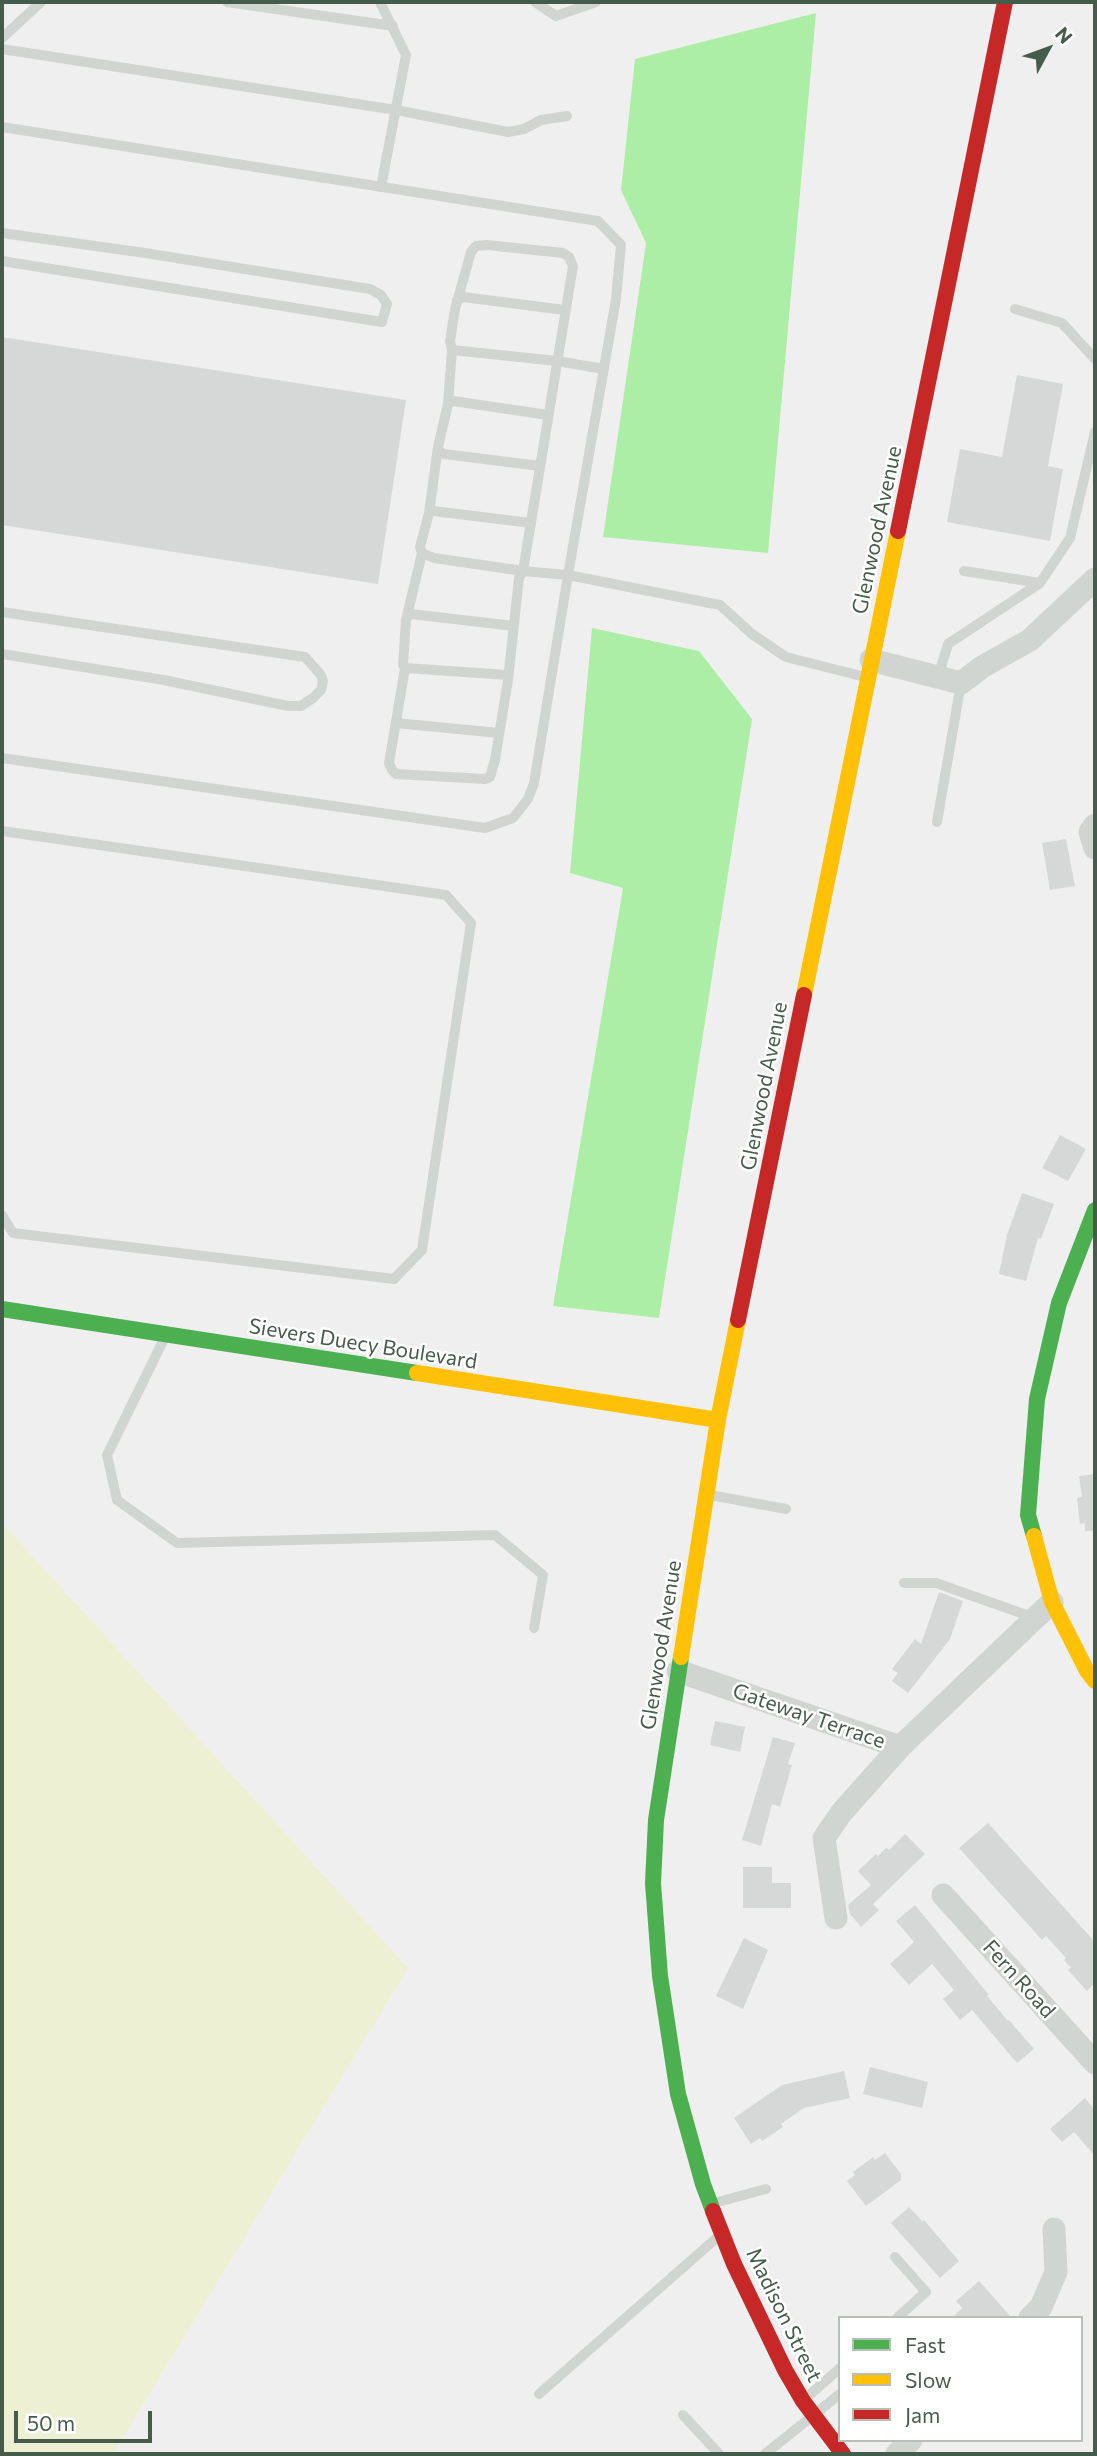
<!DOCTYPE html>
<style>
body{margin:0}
#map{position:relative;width:1097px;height:2456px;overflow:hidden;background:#f0eff0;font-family:Commissioner,sans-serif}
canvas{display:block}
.frame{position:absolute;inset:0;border:4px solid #465c4a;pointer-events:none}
.legend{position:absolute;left:838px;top:2316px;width:245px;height:126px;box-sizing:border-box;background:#fff;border:2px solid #b5beb7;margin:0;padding:9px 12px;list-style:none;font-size:21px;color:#465c4a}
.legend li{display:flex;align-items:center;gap:14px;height:35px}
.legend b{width:35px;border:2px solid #b5beb7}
.north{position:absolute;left:1013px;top:14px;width:70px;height:70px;-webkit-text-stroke:5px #fff;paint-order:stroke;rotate:49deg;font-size:19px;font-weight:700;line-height:28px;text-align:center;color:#465c4a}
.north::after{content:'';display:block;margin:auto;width:24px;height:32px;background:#465c4a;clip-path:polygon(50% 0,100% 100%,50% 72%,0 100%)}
.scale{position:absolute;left:14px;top:2411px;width:138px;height:32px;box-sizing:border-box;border:4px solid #465c4a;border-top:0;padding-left:9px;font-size:21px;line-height:24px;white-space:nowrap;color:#465c4a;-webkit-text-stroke:5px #fff;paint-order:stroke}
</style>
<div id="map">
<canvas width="1097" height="2456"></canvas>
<div class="frame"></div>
<ul class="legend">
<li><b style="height:9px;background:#4caf50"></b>Fast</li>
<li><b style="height:9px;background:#ffc107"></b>Slow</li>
<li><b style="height:9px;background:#c62828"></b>Jam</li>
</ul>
<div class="north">N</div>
<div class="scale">50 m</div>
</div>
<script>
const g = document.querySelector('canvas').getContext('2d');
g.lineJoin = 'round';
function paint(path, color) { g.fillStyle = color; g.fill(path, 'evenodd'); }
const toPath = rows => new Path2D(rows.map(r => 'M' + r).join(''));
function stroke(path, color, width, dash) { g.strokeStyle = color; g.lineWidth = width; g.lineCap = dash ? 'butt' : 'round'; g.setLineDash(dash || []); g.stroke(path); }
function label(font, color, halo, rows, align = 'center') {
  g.font = font + ' Commissioner,sans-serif'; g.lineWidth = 5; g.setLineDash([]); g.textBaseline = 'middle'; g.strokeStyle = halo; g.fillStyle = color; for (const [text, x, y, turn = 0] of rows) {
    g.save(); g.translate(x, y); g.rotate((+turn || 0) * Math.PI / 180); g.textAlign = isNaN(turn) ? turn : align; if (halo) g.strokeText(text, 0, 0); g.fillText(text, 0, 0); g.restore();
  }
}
paint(toPath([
 [2,1523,408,1968,113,2454,2,2454]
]), '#edf0d3');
paint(toPath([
 [816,13,768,553,603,537,646,243,621,190,635,59],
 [592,628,699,651,752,719,659,1318,553,1306,623,888,570,873]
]), '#adeea7');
paint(toPath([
 [2,337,406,400,378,584,2,525],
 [1017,375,1063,384,1048,466,1063,469,1050,541,947,522,960,449,1002,457],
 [1066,839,1075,886,1050,890,1042,843],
 [1060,1135,1086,1149,1068,1181,1042,1168],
 [1022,1193,1054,1204,1041,1239,1038,1238,1026,1281,999,1274,1007,1235],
 [1095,1474,1095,1531,1085,1531,1085,1523,1080,1524,1077,1498,1082,1497,1079,1476],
 [939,1592,963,1601,950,1639,908,1693,892,1681,898,1673,892,1669,915,1639,921,1644],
 [715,1721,745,1727,740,1752,710,1745],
 [773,1737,795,1743,788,1764,792,1765,780,1807,772,1804,761,1846,742,1840],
 [988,1823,1095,1942,1095,1983,1087,1991,1068,1970,1071,1968,1064,1960,1066,1958,1046,1936,1042,1940,959,1848],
 [905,1834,925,1854,873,1904,879,1910,861,1927,850,1914,848,1905,871,1885,858,1871,876,1854,878,1856,886,1848,889,1850],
 [743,1867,772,1867,772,1883,791,1883,791,1908,743,1908],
 [915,1905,989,1995,987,1996,1008,2021,1009,2020,1034,2049,1017,2063,972,2010,960,2020,943,1999,954,1990,932,1964,909,1985,890,1964,914,1942,896,1921],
 [744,1938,768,1950,743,2009,716,1996],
 [870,2067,928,2082,922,2108,863,2094],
 [844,2071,850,2098,804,2108,781,2124,783,2127,762,2141,760,2138,751,2144,734,2118,782,2085],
 [1085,2098,1095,2110,1095,2156,1074,2132,1062,2142,1050,2129],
 [885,2153,901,2174,901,2180,866,2206,847,2181,855,2175,853,2172,873,2157,875,2160],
 [909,2207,923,2222,924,2220,959,2261,940,2278,891,2223],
 [979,2281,1012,2318,952,2318,962,2308,956,2301]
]), '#d5d8d6');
stroke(toPath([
 [227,2,393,26],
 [380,2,406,55,381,187],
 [535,2,556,16,596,2],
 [2,38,41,2],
 [2,49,396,110,508,132,524,129,541,120,567,116],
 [2,127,598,221,621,245,616,299,568,575,523,571,519,578,508,680,495,760,490,777,485,779,396,774,392,770,389,763,405,668,403,665,406,620,422,553,420,547,429,513,438,447,448,404,452,350,450,341,455,309,471,252,476,246,487,245,563,253,569,257,573,266,523,571,434,558,422,553],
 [2,233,145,253,370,289,381,295,387,304,382,322,2,261],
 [457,300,463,297,565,310],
 [1015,309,1062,323,1095,359],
 [452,350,557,361,604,369],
 [448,404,453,401,548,415],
 [439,451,444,454,540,466],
 [429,513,433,511,531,523],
 [964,571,1040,583],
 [2,612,305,657,321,675,323,681,321,690,313,698,301,706,288,706,164,680,2,654],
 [408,616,411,614,514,626],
 [405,668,508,675],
 [938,677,948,644,1040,583,1070,538,1095,432],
 [396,723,499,733],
 [2,758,485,828,513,818,528,799,534,783,568,575,720,605,752,634,786,657,865,677],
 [937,822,961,683],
 [2,831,446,895,471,923,422,1250,394,1279,13,1233,2,1215],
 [165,1337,107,1455,117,1500,177,1543,495,1535,543,1575,534,1628],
 [710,1495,786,1509],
 [904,1583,936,1583,1035,1618],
 [714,2203,766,2189],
 [895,2257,926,2292,897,2318],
 [539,2394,720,2235],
 [805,2399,840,2368],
 [683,2415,719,2454],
 [765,2454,840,2394]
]), '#d1d5d1', 10);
stroke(toPath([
 [871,660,961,683,982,667,1030,640,1095,579],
 [1095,825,1090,832,1095,848],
 [678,1671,900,1747,1052,1602],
 [943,1895,1095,2063],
 [836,1918,824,1838,842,1812,900,1747],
 [1030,2318,1041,2307,1056,2272,1054,2229],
 [897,2454,911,2440]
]), '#d1d5d1', 23);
stroke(toPath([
 [2,1309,417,1373],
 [1034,1536,1028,1515,1037,1399,1059,1303,1095,1210],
 [681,1657,656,1820,653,1883,660,1976,678,2094,703,2184,713,2211]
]), '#4caf50', 16);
stroke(toPath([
 [804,995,898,531],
 [417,1373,718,1420],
 [1034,1536,1052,1602,1087,1671,1095,1681],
 [681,1657,718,1420,738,1320]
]), '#ffc107', 16);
stroke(toPath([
 [898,531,1005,2],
 [738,1320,804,995],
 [713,2211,734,2264,785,2370,803,2401,843,2454]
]), '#c62828', 16);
label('21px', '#465c4a', '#fff', [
 ["Glenwood Avenue",877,530,-78],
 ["Glenwood Avenue",764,1086,-79],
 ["Sievers Duecy Boulevard",363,1344,9],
 ["Glenwood Avenue",661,1645,-81],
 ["Gateway Terrace",809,1716,19],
 ["Fern Road",1019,1979,48],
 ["Madison Street",784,2315,64]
]);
</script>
